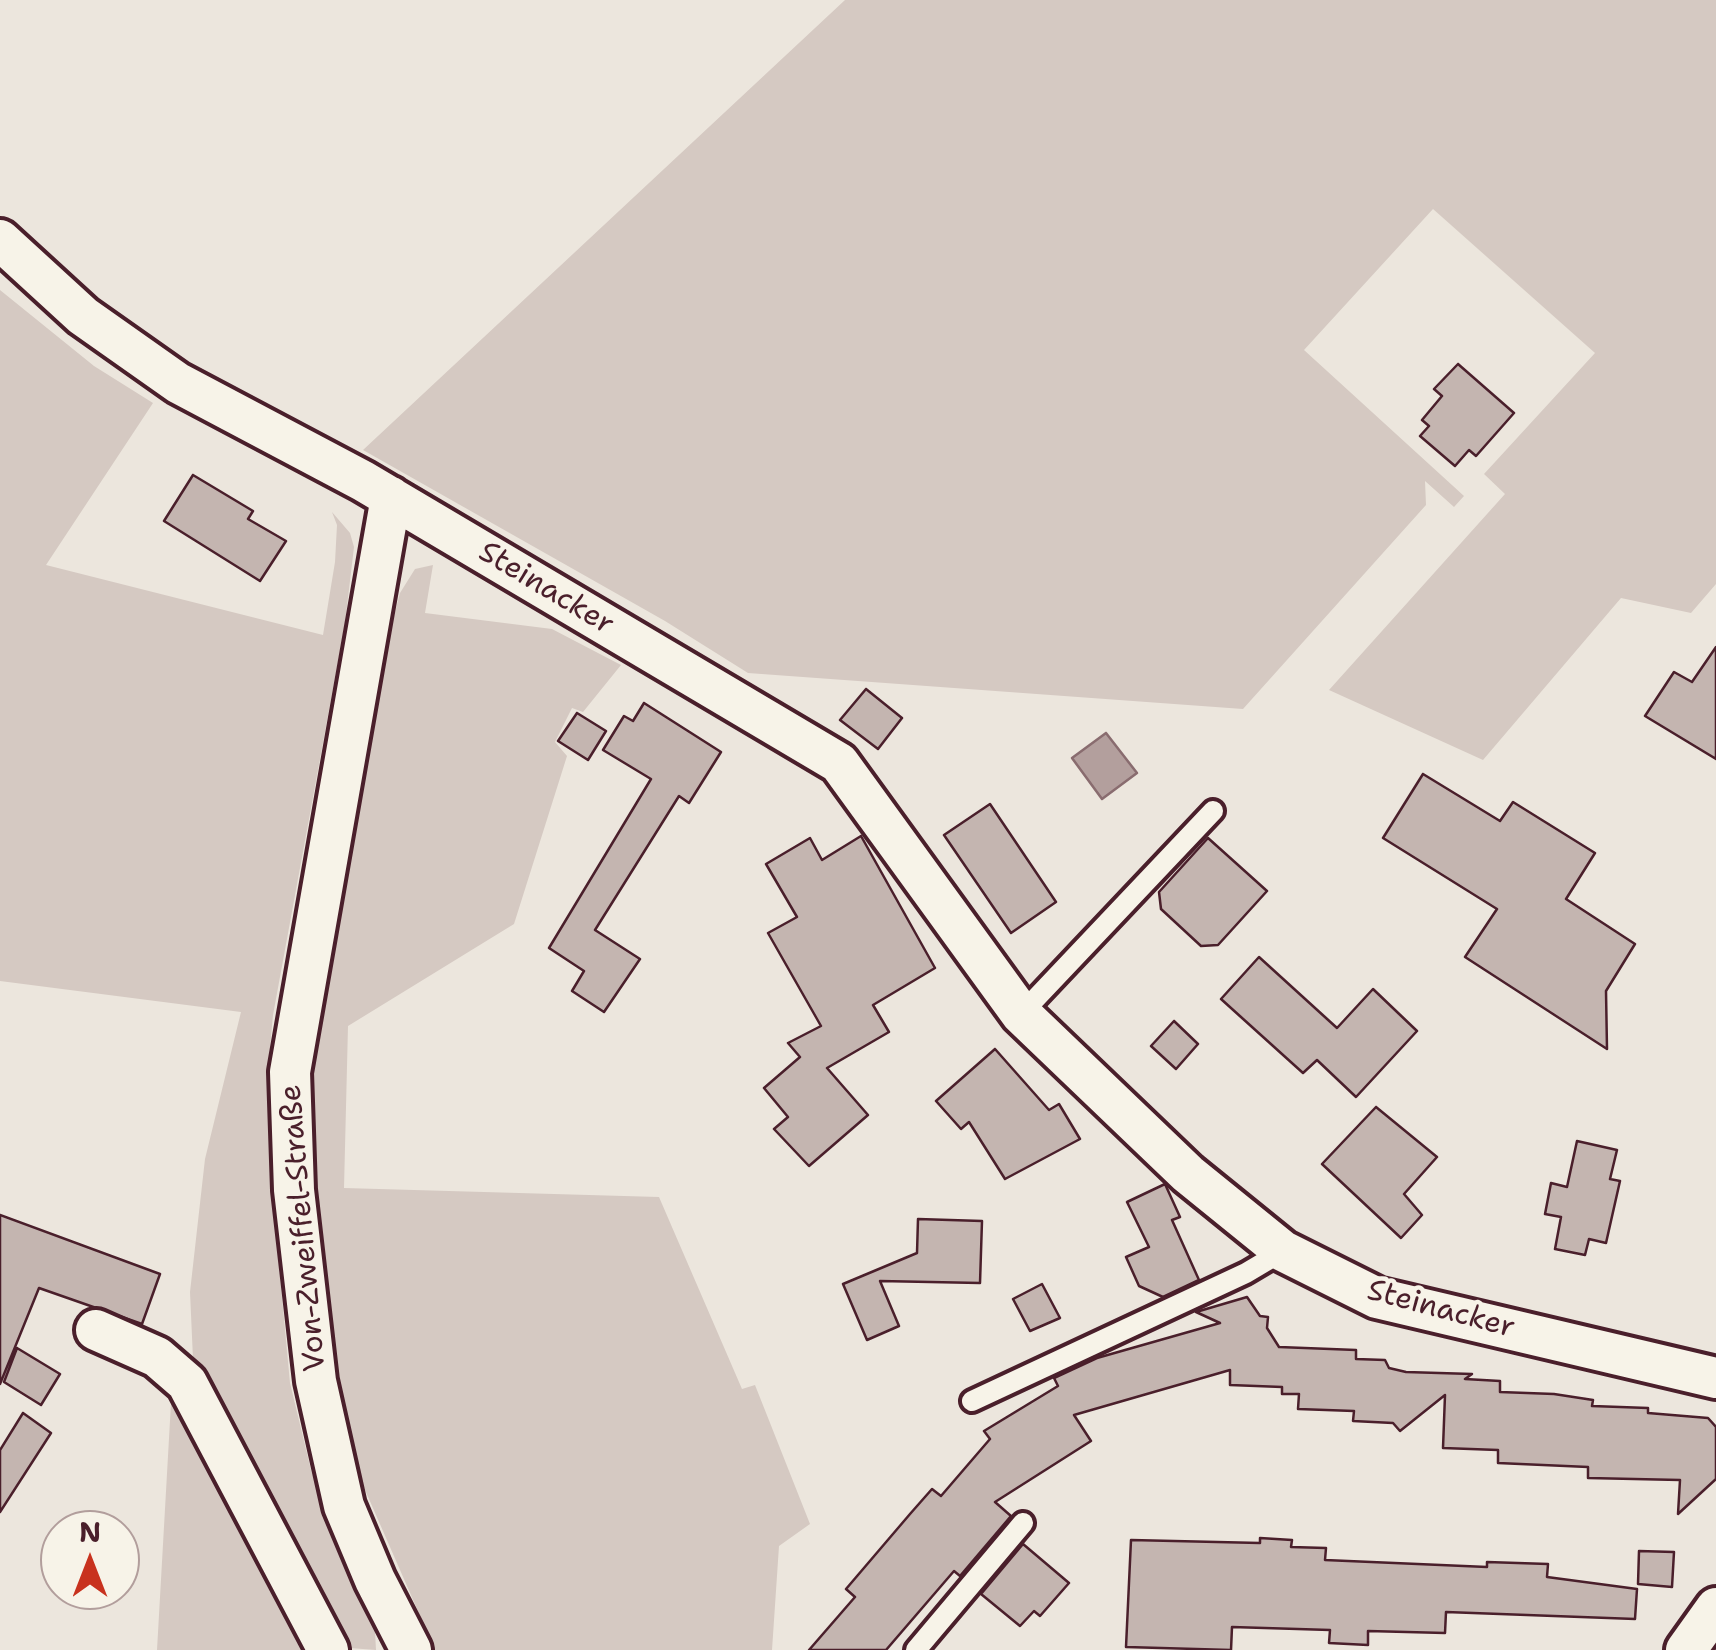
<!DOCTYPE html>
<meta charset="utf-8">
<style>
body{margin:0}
#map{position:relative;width:1716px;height:1650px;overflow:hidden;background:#ece6dd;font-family:"Shantell Sans",sans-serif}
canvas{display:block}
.north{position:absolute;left:40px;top:1510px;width:100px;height:100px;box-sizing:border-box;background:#f7f3e8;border:2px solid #b29e9c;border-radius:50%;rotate:0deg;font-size:28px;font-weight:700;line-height:40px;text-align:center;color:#4a1f2b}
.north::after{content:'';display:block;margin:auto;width:35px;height:45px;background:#c8321e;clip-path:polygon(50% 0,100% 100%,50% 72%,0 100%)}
</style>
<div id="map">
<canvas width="1716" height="1650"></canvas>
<div class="north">N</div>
</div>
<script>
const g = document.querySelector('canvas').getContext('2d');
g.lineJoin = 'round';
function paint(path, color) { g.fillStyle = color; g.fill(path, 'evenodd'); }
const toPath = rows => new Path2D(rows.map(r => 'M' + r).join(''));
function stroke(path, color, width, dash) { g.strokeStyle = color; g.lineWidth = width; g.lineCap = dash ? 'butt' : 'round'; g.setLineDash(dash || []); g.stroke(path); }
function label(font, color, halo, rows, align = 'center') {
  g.font = font + ' "Shantell Sans",sans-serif'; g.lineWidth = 9; g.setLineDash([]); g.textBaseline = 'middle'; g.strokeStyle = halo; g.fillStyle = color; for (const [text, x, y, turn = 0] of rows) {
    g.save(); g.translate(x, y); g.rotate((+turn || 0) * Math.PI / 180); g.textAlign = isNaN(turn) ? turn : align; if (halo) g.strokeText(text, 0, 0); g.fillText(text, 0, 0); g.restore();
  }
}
paint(toPath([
 [845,0,1716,0,1716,584,1691,613,1621,598,1483,760,1329,690,1505,494,1484,474,1595,353,1433,209,1304,350,1464,496,1454,507,1425,481,1426,505,1243,709,748,673,665,621,363,450],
 [0,290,94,366,153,403,46,565,323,635,335,562,337,525,332,512,350,533,354,547,345,623,273,1015,267,1081,270,1168,290,1383,311,1470,342,1559,375,1631,376,1650,337,1647,193,1359,190,1292,205,1159,241,1012,0,981],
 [433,565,425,613,552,629,621,665,583,712,572,708,555,742,567,756,514,924,348,1026,344,1188,659,1197,742,1389,755,1385,810,1524,779,1546,772,1650,435,1650,362,1483,335,1370,316,1179,313,1071,318,1021,392,624,400,593,415,569],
 [176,1392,307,1650,157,1650,171,1403]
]), '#d5c9c2');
const water = toPath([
 [1106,733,1137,773,1102,799,1072,758,1106,733]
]);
paint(water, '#b39f9d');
stroke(water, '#896c6f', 2.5);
const building = toPath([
 [1458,364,1514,413,1476,456,1469,450,1455,466,1420,436,1429,426,1422,420,1442,396,1434,389,1458,364],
 [193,475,253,511,248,519,286,541,260,581,164,521,193,475],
 [1716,647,1716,759,1645,716,1674,672,1692,682,1716,647],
 [866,689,902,718,878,749,840,720,866,689],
 [644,703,721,752,689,803,679,796,595,930,640,959,604,1012,572,991,584,971,549,948,651,779,603,750,624,716,633,721,644,703],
 [577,713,606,731,588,760,558,741,577,713],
 [1423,774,1500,821,1513,802,1595,853,1566,899,1635,944,1606,991,1607,1049,1465,957,1497,909,1383,838,1423,774],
 [990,804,1056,902,1011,933,944,835,990,804],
 [861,836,935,968,873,1005,889,1032,827,1068,868,1115,809,1166,774,1129,788,1117,764,1088,800,1057,788,1043,821,1026,768,933,797,917,766,864,810,838,822,860,861,836],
 [1208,838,1267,891,1218,945,1201,946,1161,909,1159,892,1208,838],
 [1259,957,1337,1028,1373,989,1417,1031,1356,1097,1317,1060,1303,1073,1221,999,1259,957],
 [1174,1021,1198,1044,1176,1069,1151,1046,1174,1021],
 [995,1049,1049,1110,1059,1104,1080,1139,1005,1179,969,1122,961,1129,936,1101,995,1049],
 [1376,1107,1437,1157,1404,1194,1422,1215,1401,1238,1322,1164,1376,1107],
 [1577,1141,1617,1150,1610,1179,1620,1181,1606,1243,1589,1239,1585,1255,1555,1249,1561,1217,1545,1214,1551,1183,1567,1187,1577,1141],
 [1165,1184,1180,1217,1172,1220,1199,1280,1163,1297,1139,1286,1126,1257,1149,1247,1127,1202,1165,1184],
 [0,1215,160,1274,142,1324,39,1288,0,1384,0,1215],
 [918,1219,982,1221,980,1283,880,1281,899,1326,867,1340,843,1284,917,1253,918,1219],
 [1042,1284,1060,1318,1030,1331,1013,1299,1042,1284],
 [1247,1297,1260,1316,1268,1317,1267,1328,1279,1347,1356,1350,1356,1359,1385,1360,1389,1368,1406,1372,1472,1374,1465,1379,1500,1381,1500,1392,1554,1394,1593,1400,1592,1406,1648,1408,1648,1413,1708,1418,1716,1427,1716,1479,1678,1514,1680,1480,1588,1478,1588,1467,1498,1463,1498,1450,1443,1448,1445,1395,1400,1431,1393,1423,1353,1421,1354,1411,1298,1409,1299,1394,1282,1394,1282,1387,1230,1385,1230,1370,1074,1415,1091,1441,995,1502,1011,1516,960,1576,954,1571,886,1650,809,1650,855,1597,846,1589,910,1514,932,1489,941,1496,990,1439,984,1431,1058,1386,1054,1378,1097,1358,1220,1323,1196,1312,1247,1297],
 [17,1348,60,1374,41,1405,4,1382,17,1348],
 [23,1413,51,1433,0,1512,0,1450,23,1413],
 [1260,1538,1292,1540,1291,1547,1326,1548,1325,1560,1487,1567,1487,1562,1548,1564,1547,1577,1637,1589,1635,1619,1446,1612,1445,1633,1368,1631,1368,1645,1329,1643,1330,1630,1232,1627,1231,1650,1126,1647,1131,1540,1260,1543,1260,1538],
 [1023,1544,1069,1583,1040,1616,1034,1611,1020,1626,981,1594,1023,1544],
 [1639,1551,1674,1552,1672,1587,1638,1584,1639,1551]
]);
paint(building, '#c4b5b0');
stroke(building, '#4a1f2b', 2.5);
const service = toPath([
 [1021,1014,1213,811],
 [972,1401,1246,1273,1283,1251],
 [916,1650,1023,1523]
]);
const minor = toPath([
 [0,240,83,316,178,383,363,481,839,763,1021,1014,1188,1174,1283,1251,1377,1298,1716,1378],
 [391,497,290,1072,294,1190,316,1381,344,1506,375,1580,411,1650],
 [96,1330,157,1357,187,1383,328,1650],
 [1686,1650,1716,1608]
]);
stroke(service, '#4a1f2b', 28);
stroke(minor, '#4a1f2b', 48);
stroke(service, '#f7f3e8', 20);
stroke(minor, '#f7f3e8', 40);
label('30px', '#4a1f2b', '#f7f3e8', [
 ["Steinacker",546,589,31],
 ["Von-Zweiffel-Straße",304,1228,-95],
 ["Steinacker",1441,1310,15]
]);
</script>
